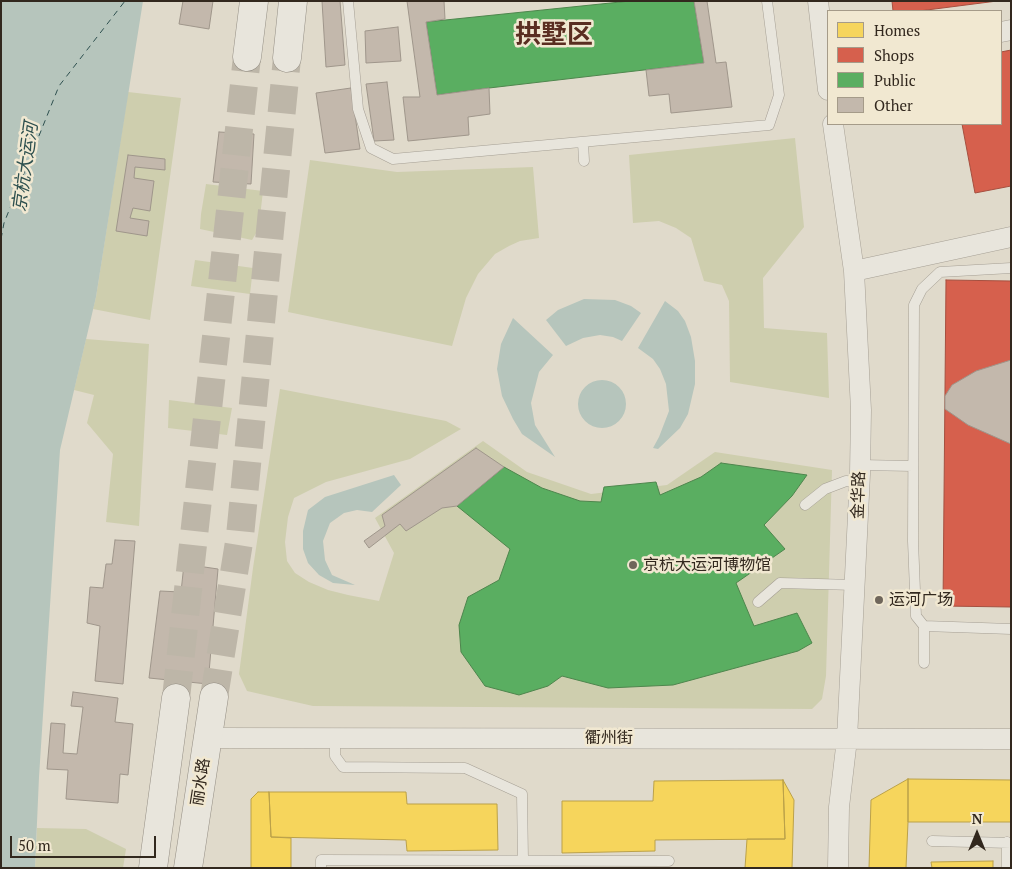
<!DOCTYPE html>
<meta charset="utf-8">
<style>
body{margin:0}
#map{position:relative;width:1012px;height:869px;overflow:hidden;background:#e0dacb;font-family:"PT Serif",serif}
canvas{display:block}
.frame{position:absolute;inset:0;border:2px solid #32281e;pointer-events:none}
.legend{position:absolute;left:827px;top:10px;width:175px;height:115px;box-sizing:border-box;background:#f1e8d1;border:1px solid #a59b89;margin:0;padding:6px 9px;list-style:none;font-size:15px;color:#32281e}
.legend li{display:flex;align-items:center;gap:10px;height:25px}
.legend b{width:25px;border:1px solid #a59b89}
.north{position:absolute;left:952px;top:809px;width:50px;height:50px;-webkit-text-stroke:4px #f1e8d1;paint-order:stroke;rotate:0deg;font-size:14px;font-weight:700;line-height:20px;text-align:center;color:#32281e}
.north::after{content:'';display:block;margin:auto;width:18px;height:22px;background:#32281e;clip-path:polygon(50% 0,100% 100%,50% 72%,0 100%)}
.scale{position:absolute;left:10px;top:836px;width:146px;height:22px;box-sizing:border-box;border:2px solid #32281e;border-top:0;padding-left:6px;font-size:15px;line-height:18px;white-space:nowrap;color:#32281e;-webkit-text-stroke:4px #f1e8d1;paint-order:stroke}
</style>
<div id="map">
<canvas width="1012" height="869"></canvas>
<div class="frame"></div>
<ul class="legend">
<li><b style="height:14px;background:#f6d55c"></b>Homes</li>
<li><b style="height:14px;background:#d6604d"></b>Shops</li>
<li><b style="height:14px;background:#5aae61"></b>Public</li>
<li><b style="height:14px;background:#c3b8ac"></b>Other</li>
</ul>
<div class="north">N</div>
<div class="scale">50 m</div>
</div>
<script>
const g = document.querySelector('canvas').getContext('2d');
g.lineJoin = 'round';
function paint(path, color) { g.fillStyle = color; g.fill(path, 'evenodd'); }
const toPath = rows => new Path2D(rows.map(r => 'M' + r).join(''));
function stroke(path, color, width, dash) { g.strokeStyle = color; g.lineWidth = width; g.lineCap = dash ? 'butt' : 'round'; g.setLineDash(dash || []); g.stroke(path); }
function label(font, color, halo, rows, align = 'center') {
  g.font = font + ' "PT Serif","Noto Sans SC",serif'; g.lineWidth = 5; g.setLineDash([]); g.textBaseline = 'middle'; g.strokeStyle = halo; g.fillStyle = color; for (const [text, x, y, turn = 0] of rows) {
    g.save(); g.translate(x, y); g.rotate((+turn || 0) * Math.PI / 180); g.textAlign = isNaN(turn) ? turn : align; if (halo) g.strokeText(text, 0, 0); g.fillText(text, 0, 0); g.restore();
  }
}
paint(toPath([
 [128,92,181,98,150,320,93,309,96,297],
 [795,138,804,227,763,278,764,328,827,333,829,398,730,382,729,301,722,285,704,281,691,238,676,228,659,221,633,223,629,155],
 [310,160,397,172,533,167,539,238,520,241,509,246,495,254,478,274,466,298,452,346,288,312],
 [206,184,263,191,260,217,258,230,252,240,200,229,201,214],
 [195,260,253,268,250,294,191,286],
 [86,339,149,344,139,526,106,522,113,454,87,423,94,395,74,390],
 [280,389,446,421,461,429,410,459,326,482,294,498,288,517,285,542,287,561,295,573,309,582,328,590,348,595,379,601,394,553,375,518,483,441,527,472,591,494,667,485,715,452,832,470,826,676,822,699,812,709,313,706,247,691,239,674,253,568],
 [169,400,232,408,227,435,168,428],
 [37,828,86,829,126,849,123,868,35,868]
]), '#ceceae');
paint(toPath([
 [1,1,143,1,96,297,60,450,39,777,35,868,1,868],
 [584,299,615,300,631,306,641,313,622,341,613,337,600,335,583,338,566,346,546,320,558,310],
 [665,301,678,311,685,321,691,337,695,361,695,384,688,414,680,428,658,449,653,448,659,437,669,411,666,384,660,369,653,359,638,348],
 [513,318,553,355,539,372,531,403,535,425,555,457,522,434,513,419,502,396,497,369,501,344],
 '578 404a24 24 0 1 1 48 0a24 24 0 1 1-48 0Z',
 [394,475,401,485,372,512,357,510,344,513,330,523,323,541,325,560,332,575,355,585,333,583,319,575,308,563,303,549,303,531,308,510,325,497]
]), '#b6c5bc');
const homes = toPath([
 [908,779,1011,780,1011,822,908,822,908,779],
 [908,779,908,822,906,868,869,868,871,800,908,779],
 [783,780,785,839,655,840,655,851,562,853,562,801,653,801,654,781,783,780],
 [783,780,794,800,792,868,745,868,747,839,785,839,783,780],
 [258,792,269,792,271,837,291,838,291,868,251,868,251,799,258,792],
 [269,792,406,792,407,804,497,804,498,850,407,851,406,840,271,837,269,792],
 [993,861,993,868,932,868,931,862,993,861]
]);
paint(homes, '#f6d55c');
stroke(homes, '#bba149', 1);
const shops = toPath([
 [892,1,997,1,919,11,893,11,892,1],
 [1011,50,1011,186,975,193,962,124,1001,124,1001,52,1011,50],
 [946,280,1011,281,1011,607,943,606,946,280]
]);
paint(shops, '#d6604d');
stroke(shops, '#a54f3f', 1);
const public = toPath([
 [630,1,694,1,704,63,489,88,437,95,426,22,630,1],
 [721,463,807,475,792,496,764,525,785,549,736,583,754,626,797,613,812,643,798,651,673,685,608,688,562,676,548,686,519,695,485,686,461,652,459,625,468,597,499,580,510,549,457,506,504,467,542,488,580,501,601,502,604,487,656,482,660,495,701,477,721,463]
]);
paint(public, '#5aae61');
stroke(public, '#4e864d', 1);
stroke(toPath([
 [1,239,4,223,59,86,125,1]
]), '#2e504f', 1, [6, 5]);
const building = toPath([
 [183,1,213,1,209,29,179,24,183,1],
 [322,1,340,1,345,65,326,67,322,1],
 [407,1,444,1,445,19,426,22,437,95,489,88,490,114,468,117,469,135,408,141,403,97,420,97,407,1],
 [694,1,707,1,716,63,726,62,732,107,671,113,669,94,649,96,646,70,704,63,694,1],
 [398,27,401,61,366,63,365,31,398,27],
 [387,82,394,140,374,141,366,84,387,82],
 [351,88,360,149,325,153,316,93,351,88],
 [219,132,254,134,251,184,213,182,219,132],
 [128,155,165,159,165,170,135,167,134,178,154,181,150,211,133,208,130,218,149,221,147,236,116,231,128,155],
 [1011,360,1011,444,968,425,945,409,945,396,952,385,976,371,1011,360],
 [476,448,504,467,457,506,442,508,406,531,400,524,369,548,364,541,385,526,382,515,476,448],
 [115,540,135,541,123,684,95,681,100,626,87,623,90,587,103,588,106,564,112,564,115,540],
 [184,564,218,569,208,684,149,678,160,591,181,592,184,564],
 [73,692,118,698,115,722,133,724,128,775,120,774,118,803,66,799,68,770,47,769,51,723,65,724,63,753,77,754,83,707,71,706,73,692]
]);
paint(building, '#c3b8ac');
stroke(building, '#9f968b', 1);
stroke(toPath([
 [214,697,240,536,287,58],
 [176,698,247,57]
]), '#bdb6a8', 28, [28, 14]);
const lane = toPath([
 [348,1,358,109,371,148,393,159,769,125,779,95,767,1],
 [583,142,584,161],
 [1011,268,940,272,922,289,914,305,913,541,916,616,924,626,1011,629],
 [860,465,913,466],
 [805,505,825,489,846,481,859,482],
 [758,602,780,583,855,585],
 [924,626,924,663],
 [335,738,335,756,343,767,465,768,522,794,523,860],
 [932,841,1011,843],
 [1007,842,1007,868],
 [321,868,321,860,669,861]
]);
const street = toPath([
 [818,1,828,90],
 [1001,32,1011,30],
 [833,124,854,271,861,410,860,474,847,739,839,807,838,868],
 [854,271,1011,237],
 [208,738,1011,739]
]);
const secondary = toPath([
 [247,57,254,1],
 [287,58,293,1],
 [153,868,176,698],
 [188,868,214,697]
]);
stroke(lane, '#a59f94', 11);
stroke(street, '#a59f94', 21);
stroke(secondary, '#948e84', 29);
stroke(lane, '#e8e5dc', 10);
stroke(street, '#e8e5dc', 20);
stroke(secondary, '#e8e5dc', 28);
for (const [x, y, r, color] of [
 [633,565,5,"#6f665b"],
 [879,600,5,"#6f665b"]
]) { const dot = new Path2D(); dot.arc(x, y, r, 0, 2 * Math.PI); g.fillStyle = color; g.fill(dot); stroke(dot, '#f1e8d1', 2); }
label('16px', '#32281e', '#f1e8d1', [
 ["金华路",859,495,-88],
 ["衢州街",609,738],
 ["丽水路",201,782,-81]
]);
label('16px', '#32281e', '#f1e8d1', [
 ["京杭大运河博物馆",643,565],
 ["运河广场",889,600]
], 'left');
label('italic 18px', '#2e504f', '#f1e8d1', [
 ["京杭大运河",26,167,-82]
]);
label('bold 26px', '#5a2e21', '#f1e8d1', [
 ["拱墅区",554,36]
]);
</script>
